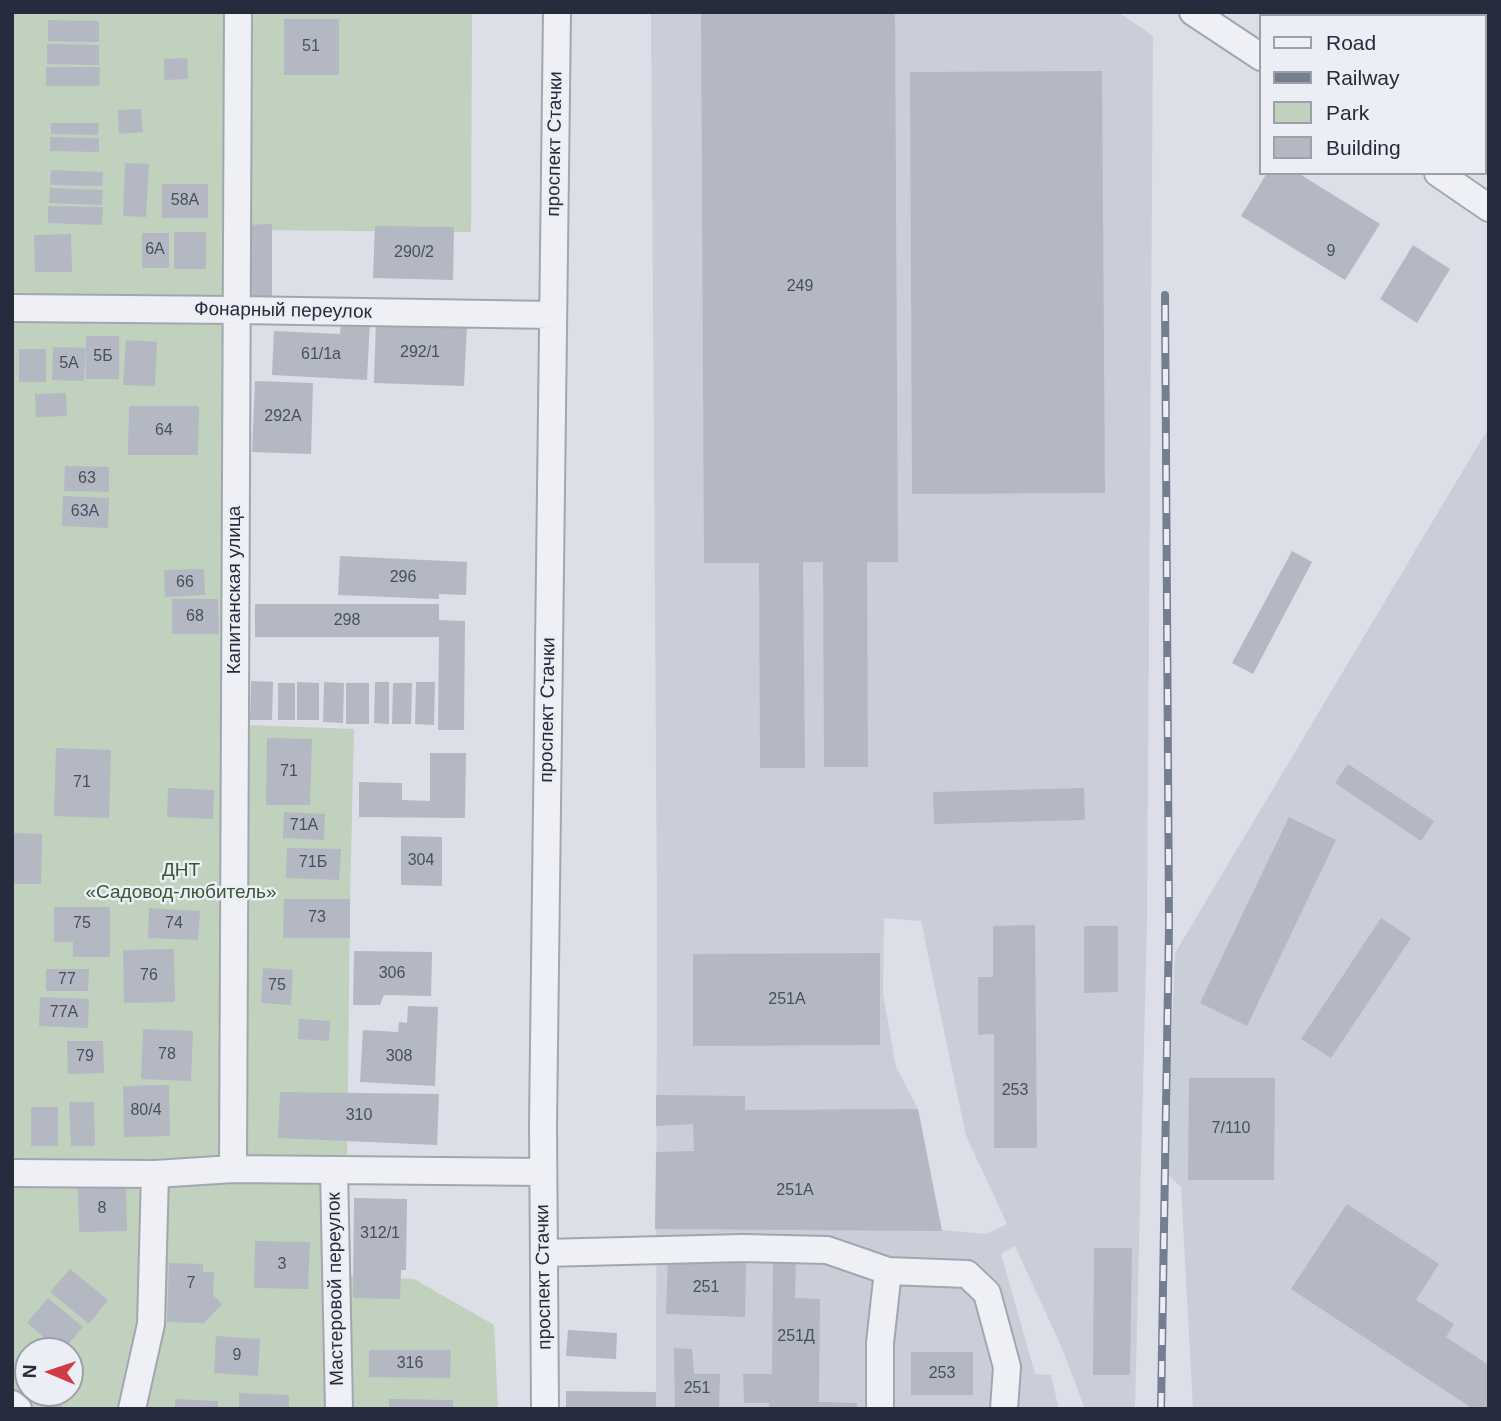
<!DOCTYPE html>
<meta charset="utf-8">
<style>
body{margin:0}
#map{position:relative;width:1501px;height:1421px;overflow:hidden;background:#dcdfe7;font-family:Helvetica,sans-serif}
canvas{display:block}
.frame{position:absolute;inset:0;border:14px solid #262c3d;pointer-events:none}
.legend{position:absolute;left:1259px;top:14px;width:228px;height:161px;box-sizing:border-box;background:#ebeef4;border:2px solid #9ca0ab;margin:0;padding:9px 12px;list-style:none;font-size:21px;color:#262c3d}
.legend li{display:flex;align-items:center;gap:14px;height:35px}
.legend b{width:35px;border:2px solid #9ca0ab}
.north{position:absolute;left:14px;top:1337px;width:70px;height:70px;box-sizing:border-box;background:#ebeef4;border:2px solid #9ca0ab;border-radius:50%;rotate:272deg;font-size:19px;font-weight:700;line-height:28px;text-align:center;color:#262c3d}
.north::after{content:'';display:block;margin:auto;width:24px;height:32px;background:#d03c45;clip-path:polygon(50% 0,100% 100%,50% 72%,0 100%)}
</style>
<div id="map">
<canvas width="1501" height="1421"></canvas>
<div class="frame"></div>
<ul class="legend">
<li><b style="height:9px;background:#eff0f5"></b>Road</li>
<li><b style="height:9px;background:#757d90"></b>Railway</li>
<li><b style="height:19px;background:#c0d1bd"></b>Park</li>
<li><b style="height:19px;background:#b3b8c3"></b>Building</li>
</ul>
<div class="north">N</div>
</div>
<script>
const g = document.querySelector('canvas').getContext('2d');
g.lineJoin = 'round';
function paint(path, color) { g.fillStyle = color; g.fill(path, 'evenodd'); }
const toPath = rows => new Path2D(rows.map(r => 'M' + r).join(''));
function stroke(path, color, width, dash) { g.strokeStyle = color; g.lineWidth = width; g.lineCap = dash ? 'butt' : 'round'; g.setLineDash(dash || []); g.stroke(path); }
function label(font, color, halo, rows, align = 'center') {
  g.font = font + ' Helvetica,sans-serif'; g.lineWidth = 5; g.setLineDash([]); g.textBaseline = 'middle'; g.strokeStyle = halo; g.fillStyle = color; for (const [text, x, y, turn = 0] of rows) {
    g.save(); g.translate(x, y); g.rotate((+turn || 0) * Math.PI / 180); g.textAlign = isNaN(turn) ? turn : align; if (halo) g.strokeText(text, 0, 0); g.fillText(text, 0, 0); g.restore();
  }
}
paint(toPath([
 [651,12,1118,12,1153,36,1147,923,1135,1409,1085,1409,1062,1348,1015,1246,1001,1254,1035,1374,1051,1375,1059,1409,656,1409,657,913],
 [884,918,921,921,966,1136,1007,1224,986,1234,942,1230,918,1109,896,1067,883,994],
 [1489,427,1489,1409,1193,1409,1181,1187,1166,1173,1175,953]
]), '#caced9');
paint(toPath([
 [12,12,472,12,471,232,250,230,247,725,354,729,350,899,346,1276,414,1279,494,1325,498,1409,12,1409],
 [28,1351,70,1351,70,1393,28,1393]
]), '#c0d1bd');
paint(toPath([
 [701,12,895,12,898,562,867,562,868,767,824,767,823,562,803,562,805,768,760,768,759,563,704,563],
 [1311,12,1401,12,1407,16,1316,16],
 [284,19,339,19,339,75,284,75],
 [48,20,99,21,99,42,48,41],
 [47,44,99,45,99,65,47,64],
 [187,58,188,79,164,80,164,59],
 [46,67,100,67,99,86,46,86],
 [1102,71,1105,493,912,494,910,72],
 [141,109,143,132,119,134,118,110],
 [51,123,99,123,98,135,51,134],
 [50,137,99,138,99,152,50,151],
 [125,163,149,164,146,217,123,216],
 [51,170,103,172,102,186,50,185],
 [1267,173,1298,173,1380,224,1345,280,1241,216],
 [162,184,208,184,208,218,162,218],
 [50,188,103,190,102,205,49,203],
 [48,206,103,207,102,225,48,223],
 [272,224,272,296,245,297,245,225],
 [375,226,454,227,453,280,373,278],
 [174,232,206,232,206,269,174,269],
 [142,233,169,233,169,268,142,268],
 [71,234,72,272,35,272,34,235],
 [1413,245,1450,269,1417,323,1380,299],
 [341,318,370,320,367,380,272,375,274,331,340,334],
 [376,320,467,324,464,386,374,383],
 [86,336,119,336,119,379,86,379],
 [126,340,157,342,155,386,123,385],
 [53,347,86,348,84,381,52,380],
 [19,349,46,349,46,382,19,382],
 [255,381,313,383,311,454,252,452],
 [66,393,67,416,36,417,35,394],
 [129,406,199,406,198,455,128,455],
 [65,466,109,467,109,492,64,491],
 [63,496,109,498,108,528,62,526],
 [1292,551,1312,562,1253,674,1232,663],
 [340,556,467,562,466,595,439,594,439,599,338,595],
 [204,569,205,595,165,597,164,570],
 [172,599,218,599,219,634,172,634],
 [255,604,439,604,439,620,465,621,464,730,438,730,439,637,255,637],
 [251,681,273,682,272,720,250,720],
 [297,682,319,683,319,720,297,720],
 [324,682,344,683,343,723,323,722],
 [375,682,389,682,389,724,374,723],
 [416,682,435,682,434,725,415,724],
 [278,683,295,683,295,720,278,720],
 [346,683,369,683,369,724,346,724],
 [393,683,412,683,411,724,392,724],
 [267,738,312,739,310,805,266,805],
 [56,748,111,750,109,818,54,816],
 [430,753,466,753,465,818,359,817,359,782,402,783,402,800,430,801],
 [1348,764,1434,821,1421,841,1335,783],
 [168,788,214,790,213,819,167,817],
 [1084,788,1085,820,934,824,933,792],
 [284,812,325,814,324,840,283,838],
 [1289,817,1336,840,1247,1026,1200,1003],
 [14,833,42,834,41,884,13,884],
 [401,836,442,837,442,886,401,885],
 [287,848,341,849,339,880,286,878],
 [284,899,350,899,350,938,283,938],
 [54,907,110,907,110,957,73,957,73,942,54,942],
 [149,908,200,911,198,940,148,938],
 [1381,918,1411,938,1331,1058,1301,1039],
 [1035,925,1037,1148,994,1148,994,1034,978,1035,978,977,993,977,993,926],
 [1084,926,1118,926,1118,992,1084,993],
 [174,949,175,1002,124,1003,123,950],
 [354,951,432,952,431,996,384,995,380,1005,353,1005],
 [880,953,880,1045,693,1046,693,954],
 [263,968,293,970,291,1005,261,1003],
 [46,969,89,969,88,991,46,991],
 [40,997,89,999,88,1028,39,1026],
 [408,1006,438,1007,435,1086,360,1082,363,1030,398,1032,399,1022,407,1023],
 [299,1019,330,1021,329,1041,298,1039],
 [143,1029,193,1031,191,1081,141,1079],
 [67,1041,103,1041,104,1073,68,1074],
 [1189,1078,1275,1078,1274,1180,1188,1180],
 [169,1085,170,1136,124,1137,123,1086],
 [280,1092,439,1094,437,1145,278,1138],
 [656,1095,745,1096,745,1110,918,1109,942,1231,655,1229,656,1152,694,1151,693,1124,656,1126],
 [69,1102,94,1102,95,1146,71,1146],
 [31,1107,58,1107,58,1146,31,1146],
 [126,1186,127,1231,79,1232,78,1187],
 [354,1198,407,1199,406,1270,401,1270,400,1299,353,1298],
 [1347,1204,1439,1264,1416,1300,1454,1324,1446,1337,1489,1365,1489,1409,1473,1409,1291,1289],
 [255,1241,310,1242,308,1289,254,1288],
 [1094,1248,1132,1248,1130,1375,1093,1375],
 [668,1260,746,1263,745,1317,666,1314],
 [796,1261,795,1298,820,1299,819,1402,857,1403,857,1409,769,1409,769,1403,744,1403,743,1374,772,1374,773,1262],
 [169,1263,203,1264,203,1272,214,1272,213,1295,222,1304,204,1323,167,1322],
 [70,1269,108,1300,89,1324,50,1292],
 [48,1298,83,1327,63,1351,60,1351,27,1323],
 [568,1330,617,1333,616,1359,566,1356],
 [216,1336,260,1339,258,1376,214,1373],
 [674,1348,692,1349,694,1374,720,1374,719,1409,675,1409],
 [369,1350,451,1350,450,1378,369,1377],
 [911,1352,973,1352,973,1395,911,1395],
 [566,1391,656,1392,656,1409,566,1408],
 [239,1393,289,1395,289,1409,239,1409],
 [51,1396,65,1409,40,1409],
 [175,1399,218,1401,218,1409,175,1409],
 [389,1399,453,1400,453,1409,389,1409]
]), '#b3b8c3');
const minor = toPath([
 [1193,12,1261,57],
 [1485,97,1489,91],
 [1438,173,1489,208],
 [12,308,237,310,553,315],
 [233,1169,238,12],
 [334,1170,339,1409],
 [12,1173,155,1174,233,1169,543,1172],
 [544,1253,743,1248,827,1250,888,1271,967,1274,987,1293,1007,1367,1004,1409],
 [12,1404,18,1409],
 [132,1409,151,1324,155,1174],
 [545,1409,543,1125,557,12],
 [880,1409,880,1343,888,1271]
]);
stroke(minor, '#a2a6b1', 30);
stroke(minor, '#eff0f5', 26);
const rail = toPath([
 [1161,1409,1169,925,1165,295]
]);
stroke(rail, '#757d90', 8);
stroke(rail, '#ebeef4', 5, [16]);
label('16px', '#494f5e', null, [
 ["51",311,47],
 ["58А",185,201],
 ["6А",155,250],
 ["9",1331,252],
 ["290/2",414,253],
 ["249",800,287],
 ["292/1",420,353],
 ["61/1а",321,355],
 ["5Б",103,357],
 ["5А",69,364],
 ["292А",283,417],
 ["64",164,431],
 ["63",87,479],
 ["63А",85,512],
 ["296",403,578],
 ["66",185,583],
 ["68",195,617],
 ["298",347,621],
 ["71",289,772],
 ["71",82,783],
 ["71А",304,826],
 ["304",421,861],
 ["71Б",313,863],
 ["73",317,918],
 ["75",82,924],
 ["74",174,924],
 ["306",392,974],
 ["76",149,976],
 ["77",67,980],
 ["75",277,986],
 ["251А",787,1000],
 ["77А",64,1013],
 ["78",167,1055],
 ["79",85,1057],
 ["308",399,1057],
 ["253",1015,1091],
 ["80/4",146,1111],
 ["310",359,1116],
 ["7/110",1231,1129],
 ["251А",795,1191],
 ["8",102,1209],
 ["312/1",380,1234],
 ["3",282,1265],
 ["7",191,1284],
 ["251",706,1288],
 ["251Д",796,1337],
 ["9",237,1356],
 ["316",410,1364],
 ["253",942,1374],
 ["251",697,1389]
]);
label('19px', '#262c3d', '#ebeef4', [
 ["проспект Стачки",555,144,-89],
 ["Фонарный переулок",283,311,1],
 ["Капитанская улица",235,590,-90],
 ["проспект Стачки",548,710,-89],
 ["проспект Стачки",544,1277,-91],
 ["Мастеровой переулок",336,1289,-91]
]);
label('19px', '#365933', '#ebeef4', [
 ["ДНТ",181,871],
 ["«Садовод-любитель»",181,893]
]);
</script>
